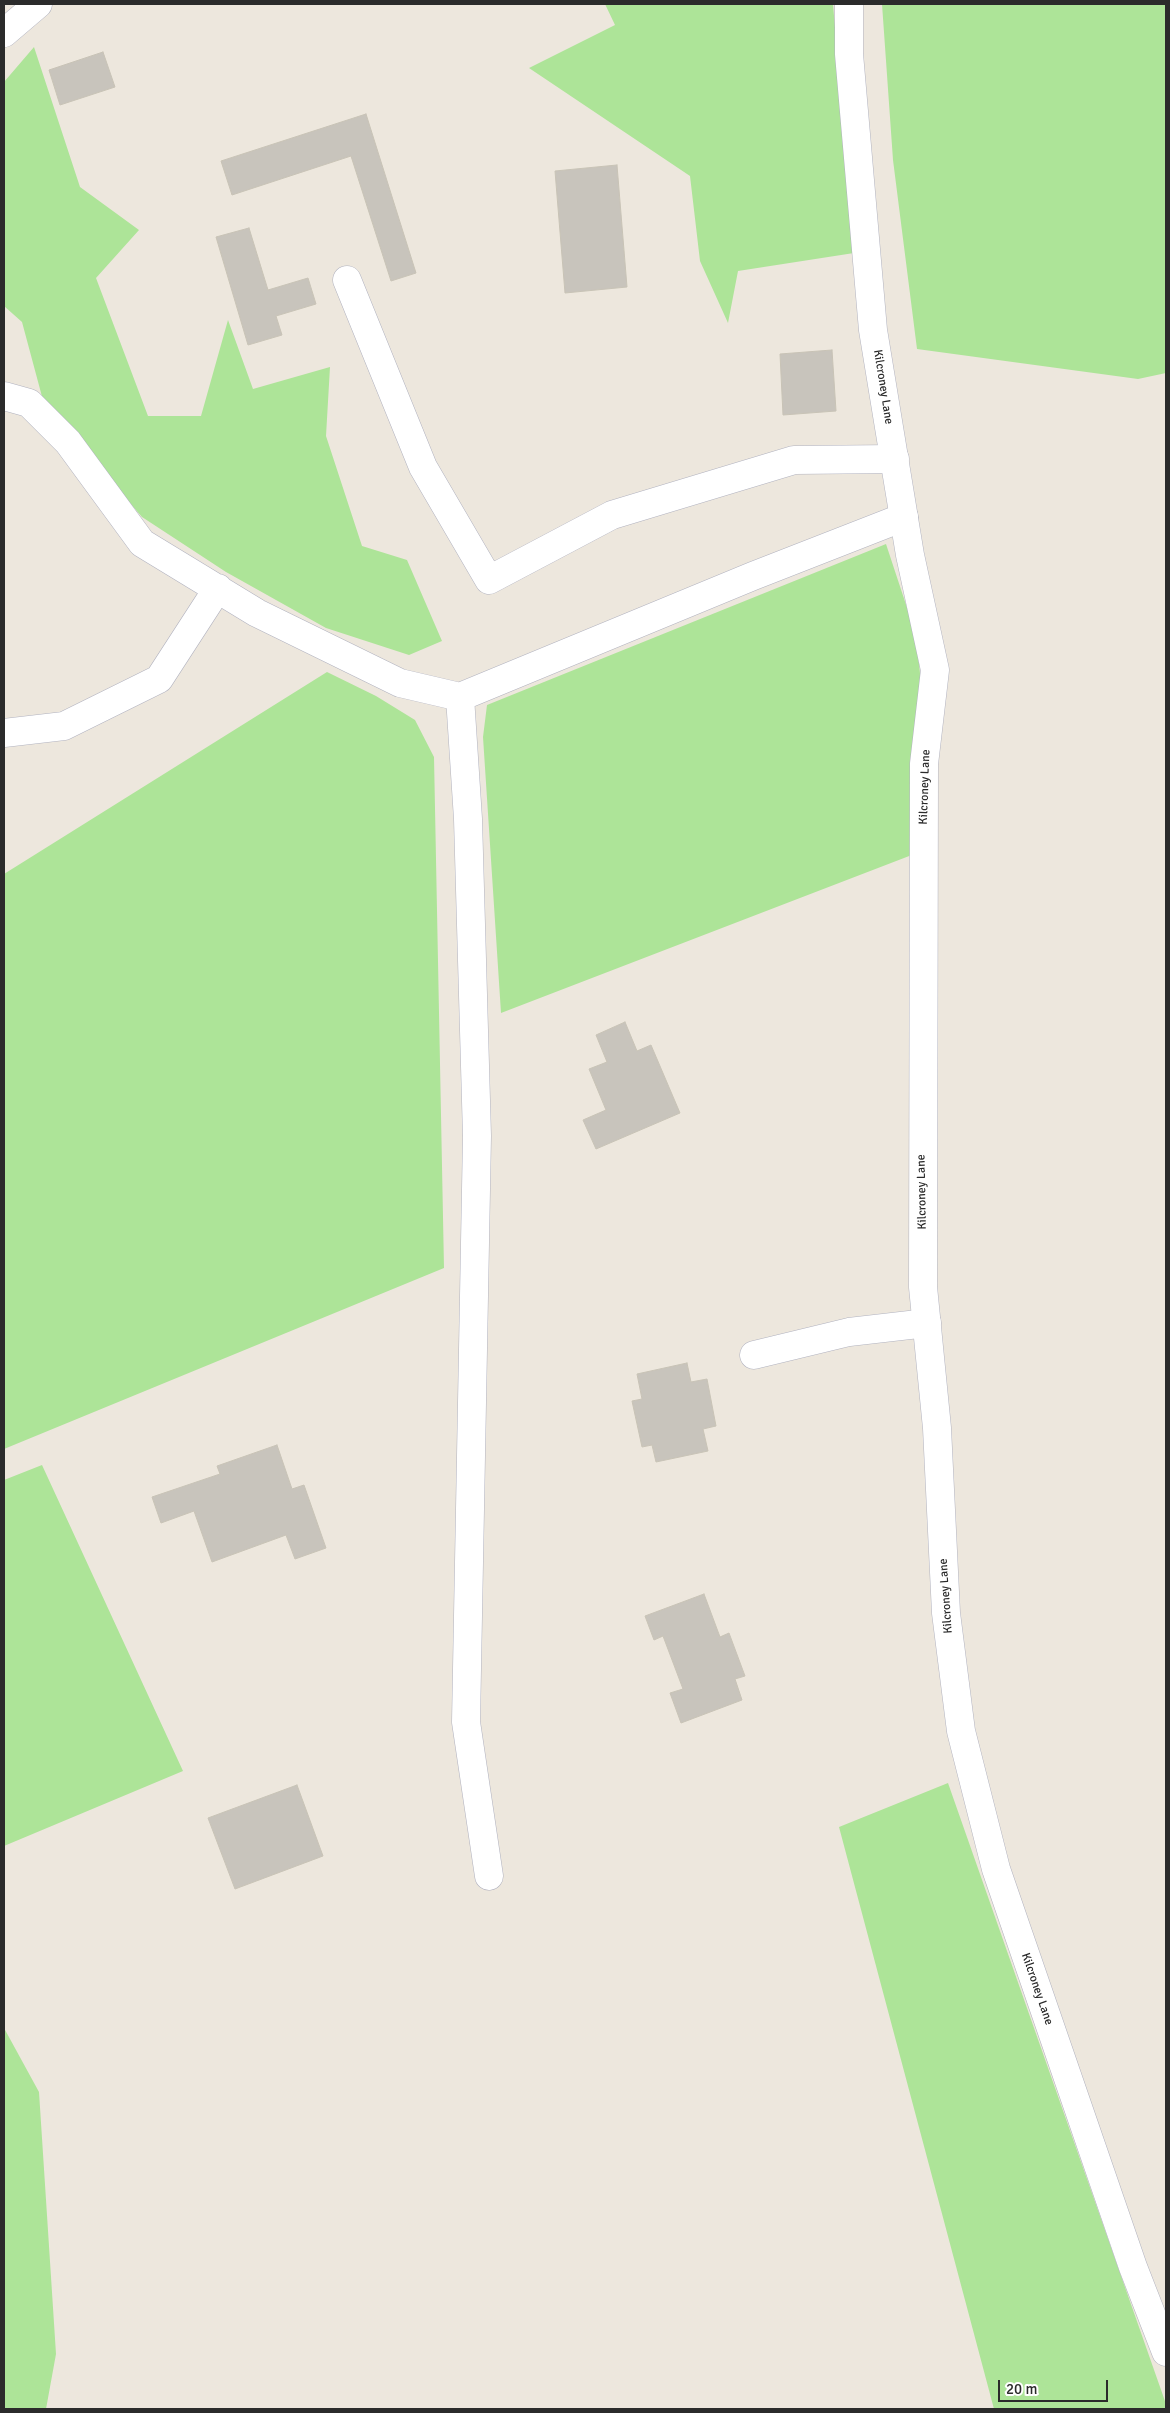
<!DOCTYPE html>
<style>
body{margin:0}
#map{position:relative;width:1170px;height:2413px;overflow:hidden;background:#ede7dd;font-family:Signika,sans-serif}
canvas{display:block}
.frame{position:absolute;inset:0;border:5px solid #2b2b2b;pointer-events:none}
.scale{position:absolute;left:998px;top:2380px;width:110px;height:22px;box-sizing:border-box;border:2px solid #2b2b2b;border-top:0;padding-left:6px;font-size:15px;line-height:18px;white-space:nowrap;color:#2b2b2b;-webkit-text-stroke:4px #fff;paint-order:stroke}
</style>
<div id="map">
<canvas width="1170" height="2413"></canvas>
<div class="frame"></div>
<div class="scale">20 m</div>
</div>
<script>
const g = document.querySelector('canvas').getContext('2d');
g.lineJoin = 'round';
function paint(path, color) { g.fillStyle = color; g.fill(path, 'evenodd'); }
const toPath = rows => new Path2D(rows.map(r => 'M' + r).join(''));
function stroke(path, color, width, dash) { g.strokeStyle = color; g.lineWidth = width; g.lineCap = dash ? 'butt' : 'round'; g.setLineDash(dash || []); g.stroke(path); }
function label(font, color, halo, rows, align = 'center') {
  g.font = font + ' Signika,sans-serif'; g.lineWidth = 4; g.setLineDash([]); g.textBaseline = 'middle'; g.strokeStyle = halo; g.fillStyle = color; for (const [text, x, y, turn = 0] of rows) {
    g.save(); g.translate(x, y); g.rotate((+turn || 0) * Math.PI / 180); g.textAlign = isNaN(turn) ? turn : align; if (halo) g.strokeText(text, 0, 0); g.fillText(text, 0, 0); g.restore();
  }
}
paint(toPath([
 [605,4,833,4,854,253,738,271,728,323,700,261,690,176,529,68,615,25],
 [882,4,1166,4,1166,373,1138,379,917,349,893,160],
 [34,47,80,187,139,230,96,278,148,416,201,416,228,320,253,389,330,367,326,436,362,546,407,560,442,641,409,655,326,628,226,572,142,517,44,404,22,322,4,306,4,82],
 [886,544,916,635,928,750,930,848,501,1013,483,737,487,705],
 [327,672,376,696,415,720,434,757,444,1268,4,1449,4,874],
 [42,1465,183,1771,4,1846,4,1480],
 [948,1783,1166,2404,1166,2409,994,2409,839,1827],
 [4,2028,39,2092,56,2354,46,2409,4,2409]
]), '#ade498');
const building = toPath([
 [103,52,115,87,60,105,49,70,103,52],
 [366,114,416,273,391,281,351,156,232,195,221,161,366,114],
 [617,165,627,287,565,293,555,171,617,165],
 [249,228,268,290,308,278,316,304,276,316,282,335,248,345,216,237,249,228],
 [832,350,836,411,783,415,780,354,832,350],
 [625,1022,637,1051,651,1045,680,1113,596,1149,583,1120,606,1110,589,1069,607,1062,596,1035,625,1022],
 [687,1363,691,1382,707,1379,716,1426,703,1429,708,1451,656,1462,652,1445,642,1447,632,1401,642,1399,637,1374,687,1363],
 [277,1445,292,1489,304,1485,326,1548,295,1559,286,1535,212,1562,194,1511,161,1523,152,1497,220,1474,217,1466,277,1445],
 [704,1594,720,1637,729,1633,745,1676,735,1679,742,1700,681,1723,670,1693,683,1689,663,1636,654,1640,645,1616,704,1594],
 [297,1785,323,1856,235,1889,208,1818,297,1785]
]);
paint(building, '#c8c4bc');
stroke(building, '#c8c3b6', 1);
const minor = toPath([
 [4,33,38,4],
 [347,280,423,467,489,580,612,515,794,460,895,459],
 [4,396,29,403,68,442,142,543,257,613,400,683,460,697,753,576,904,517],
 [460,697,468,819,477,1136,466,1722,489,1876],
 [4,733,64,726,159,679,218,588],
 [754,1355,849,1332,927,1323]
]);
const tertiary = toPath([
 [849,4,849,54,873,330,910,555,935,670,924,764,923,1287,937,1428,946,1613,961,1731,996,1869,1133,2267,1166,2352]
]);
stroke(minor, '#b1b2bf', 29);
stroke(tertiary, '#b1b2bf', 29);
stroke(minor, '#fff', 28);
stroke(tertiary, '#fff', 28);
label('12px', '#2b2b2b', '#fff', [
 ["Kilcroney Lane",883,387,81],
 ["Kilcroney Lane",925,787,-88],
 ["Kilcroney Lane",922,1192,-91],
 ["Kilcroney Lane",946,1596,-94],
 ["Kilcroney Lane",1037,1989,71]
]);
</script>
